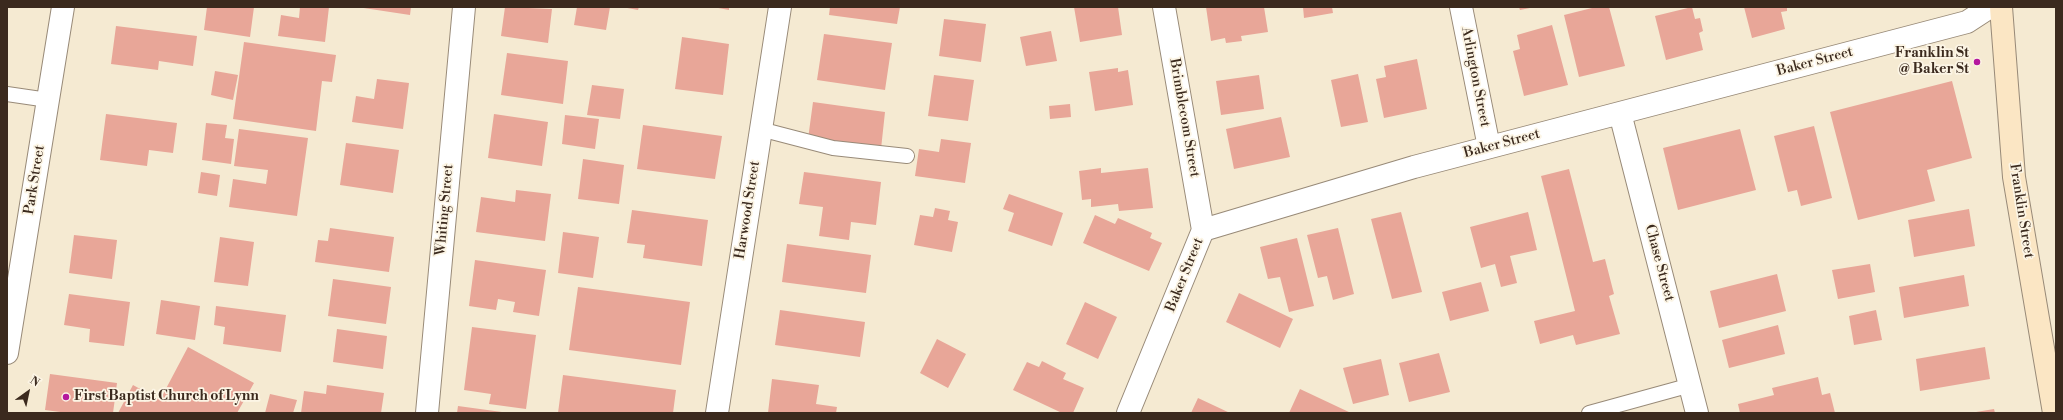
<!DOCTYPE html>
<style>
body{margin:0}
#map{position:relative;width:2063px;height:420px;overflow:hidden;background:#f5ead2;font-family:"Libre Bodoni",serif}
canvas{display:block}
.frame{position:absolute;inset:0;border:8px solid #3b2a1e;pointer-events:none}
.north{position:absolute;left:8px;top:372px;width:40px;height:40px;-webkit-text-stroke:3px #fcf5e5;paint-order:stroke;rotate:33deg;font-size:11px;font-weight:700;line-height:16px;text-align:center;color:#3b2a1e}
.north::after{content:'';display:block;margin:auto;width:14px;height:18px;background:#3b2a1e;clip-path:polygon(50% 0,100% 100%,50% 72%,0 100%)}
</style>
<div id="map">
<canvas width="2063" height="420"></canvas>
<div class="frame"></div>
<div class="north">N</div>
</div>
<script>
const g = document.querySelector('canvas').getContext('2d');
g.lineJoin = 'round';
function paint(path, color) { g.fillStyle = color; g.fill(path, 'evenodd'); }
const toPath = rows => new Path2D(rows.map(r => 'M' + r).join(''));
function stroke(path, color, width, dash) { g.strokeStyle = color; g.lineWidth = width; g.lineCap = dash ? 'butt' : 'round'; g.setLineDash(dash || []); g.stroke(path); }
function label(font, color, halo, rows, align = 'center') {
  g.font = font + ' "Libre Bodoni",serif'; g.lineWidth = 3.5; g.setLineDash([]); g.textBaseline = 'middle'; g.strokeStyle = halo; g.fillStyle = color; for (const [text, x, y, turn = 0] of rows) {
    g.save(); g.translate(x, y); g.rotate((+turn || 0) * Math.PI / 180); g.textAlign = isNaN(turn) ? turn : align; if (halo) g.strokeText(text, 0, 0); g.fillText(text, 0, 0); g.restore();
  }
}
paint(toPath([
 [207,7,254,7,250,37,204,30],
 [300,7,329,7,325,42,278,36,281,15,299,18],
 [357,7,411,7,410,15],
 [505,7,552,9,548,43,501,36],
 [577,7,610,7,606,30,574,25],
 [622,7,639,7,638,10],
 [713,7,729,7,729,10],
 [830,7,900,7,897,24,829,15],
 [1074,7,1118,7,1122,35,1080,42],
 [1206,7,1264,7,1268,32,1241,36,1242,41,1226,43,1225,38,1211,41],
 [1303,7,1332,7,1333,13,1304,18],
 [1519,7,1530,7,1530,8,1520,10],
 [1596,7,1609,7,1625,66,1579,77,1564,15],
 [1692,7,1695,19,1700,18,1703,31,1699,33,1703,50,1666,60,1655,16],
 [1744,7,1787,7,1787,11,1781,12,1785,29,1752,38],
 [944,19,986,24,981,62,939,56],
 [1552,25,1568,85,1524,96,1513,51,1520,49,1517,35],
 [116,26,197,36,193,66,159,61,158,70,111,64],
 [1051,31,1057,61,1026,66,1020,37],
 [824,34,892,43,885,90,817,80],
 [682,37,729,44,723,95,675,89],
 [244,42,336,55,332,82,322,81,316,131,233,119],
 [507,53,568,61,563,104,501,95],
 [1417,59,1427,109,1384,118,1376,79,1386,77,1384,66],
 [1118,68,1118,72,1128,70,1133,105,1095,111,1089,72],
 [215,71,238,75,233,100,211,95],
 [1358,74,1368,122,1341,127,1331,80],
 [934,75,974,80,968,121,928,116],
 [1259,75,1264,109,1221,115,1216,81],
 [377,79,409,83,403,129,352,122,356,96,374,99],
 [1952,81,1972,158,1927,170,1935,201,1858,220,1830,112],
 [592,85,624,89,620,119,587,115],
 [813,102,885,112,881,149,808,139],
 [1070,104,1071,117,1050,119,1049,106],
 [106,114,177,123,173,153,149,150,147,166,100,160],
 [494,114,548,122,542,166,488,158],
 [565,115,599,119,595,149,562,144],
 [1281,117,1290,157,1234,169,1226,129],
 [206,123,227,125,225,138,234,139,231,164,202,160],
 [643,125,722,136,715,179,637,169],
 [1814,126,1832,198,1801,206,1797,190,1788,192,1774,136],
 [239,129,308,138,297,216,229,207,233,179,266,184,268,170,234,166],
 [1740,129,1756,190,1678,210,1663,148],
 [941,139,971,143,965,183,915,176,919,149,939,152],
 [346,143,399,150,393,193,340,185],
 [583,159,624,165,619,204,578,199],
 [1101,168,1101,173,1148,168,1153,208,1119,211,1118,204,1091,207,1091,199,1082,200,1079,171],
 [1569,169,1593,262,1605,259,1614,294,1609,296,1620,334,1576,345,1573,335,1540,344,1534,321,1575,311,1541,176],
 [201,172,220,175,217,196,198,193],
 [804,172,881,182,876,225,851,222,849,240,819,236,823,207,799,204],
 [516,190,551,194,545,241,476,232,481,197,515,202],
 [1009,194,1063,213,1052,246,1008,231,1014,213,1003,209],
 [935,208,950,211,948,220,958,222,952,252,914,245,920,215,933,217],
 [1969,209,1975,246,1914,257,1908,220],
 [632,210,708,220,702,266,643,258,645,245,627,243],
 [1401,212,1422,292,1392,299,1371,219],
 [1528,212,1537,250,1510,256,1517,283,1501,287,1495,264,1481,268,1470,227],
 [1095,215,1115,224,1118,218,1152,233,1150,238,1162,243,1149,271,1083,243],
 [330,228,394,237,389,272,315,262,318,240,328,241],
 [1338,228,1354,294,1333,300,1327,276,1318,278,1307,235],
 [563,232,599,237,593,278,558,273],
 [74,235,117,240,112,279,69,273],
 [220,237,254,242,248,286,214,282],
 [1297,238,1314,306,1289,312,1280,277,1268,279,1260,247],
 [787,244,871,255,866,293,782,282],
 [475,260,546,270,539,316,513,312,515,302,498,299,496,310,469,306],
 [1870,264,1875,292,1838,299,1832,270],
 [1777,274,1786,311,1719,328,1710,291],
 [1964,275,1969,306,1904,318,1899,287],
 [333,279,391,287,386,324,328,316],
 [1481,282,1489,311,1450,321,1442,292],
 [578,287,690,302,681,365,569,350],
 [1239,293,1293,319,1280,348,1226,322],
 [69,294,130,302,124,346,89,342,90,329,64,325],
 [161,300,200,306,195,340,156,334],
 [1085,302,1117,317,1098,359,1066,344],
 [216,306,286,315,281,352,223,344,225,327,214,325],
 [780,310,865,322,860,357,775,345],
 [1876,310,1882,340,1854,345,1849,316],
 [1778,325,1785,354,1729,368,1722,340],
 [472,327,536,335,526,409,489,404,491,394,464,390],
 [337,329,387,336,383,369,333,362],
 [937,339,966,354,948,388,920,373],
 [188,347,254,383,237,413,118,413,133,385,160,400],
 [1985,347,1990,379,1920,391,1916,359],
 [1439,353,1450,392,1409,402,1399,363],
 [1381,359,1389,395,1353,404,1343,368],
 [1042,361,1066,373,1063,379,1084,388,1073,413,1062,413,1013,390,1027,362,1039,367],
 [50,374,117,383,113,413,68,413,45,410],
 [563,375,676,390,673,413,558,413],
 [1818,377,1822,395,1830,393,1835,413,1740,413,1738,404,1774,395,1772,388],
 [772,379,819,385,816,404,837,407,836,413,768,413],
 [327,385,384,393,381,413,301,413,304,391,326,394],
 [1300,389,1351,413,1289,413],
 [270,394,297,400,293,413,265,413],
 [1198,398,1230,413,1191,413],
 [458,406,502,412,502,413,457,413],
 [1994,409,1995,413,1976,413,1976,412]
]), '#e8a698');
const service = toPath([
 [7,94,48,100],
 [760,129,833,148,907,156],
 [1589,413,1691,385]
]);
const minor = toPath([
 [1164,7,1203,230],
 [1461,7,1489,147],
 [1620,113,1697,413],
 [1203,230,1414,167,1967,22,1990,7],
 [7,353,63,7],
 [427,413,464,7],
 [717,413,780,7],
 [1128,413,1203,230]
]);
const secondary = toPath([
 [2001,7,2014,177,2054,413]
]);
stroke(service, '#988a78', 16);
stroke(minor, '#988a78', 24);
stroke(secondary, '#988a78', 24);
stroke(service, '#fff', 14);
stroke(minor, '#fff', 22);
stroke(secondary, '#fbe6c4', 22);
for (const [x, y, r, color] of [
 [1977,62,4,"#b5179e"],
 [66,397,4,"#b5179e"]
]) { const dot = new Path2D(); dot.arc(x, y, r, 0, 2 * Math.PI); g.fillStyle = color; g.fill(dot); stroke(dot, '#fcf5e5', 1.5); }
label('bold 14px', '#3b2a1e', '#fcf5e5', [
 ["Franklin St",1969,54],
 ["@ Baker St",1969,70],
 ["First Baptist Church of Lynn",74,397,"left"]
], 'right');
label('14px', '#3b2a1e', '#fcf5e5', [
 ["Baker Street",1815,62,-15],
 ["Arlington Street",1475,77,79],
 ["Brimblecom Street",1184,118,80],
 ["Baker Street",1502,144,-15],
 ["Park Street",35,180,-81],
 ["Whiting Street",445,210,-85],
 ["Harwood Street",748,210,-81],
 ["Franklin Street",2021,211,81],
 ["Chase Street",1659,263,75],
 ["Baker Street",1185,275,-68]
]);
</script>
